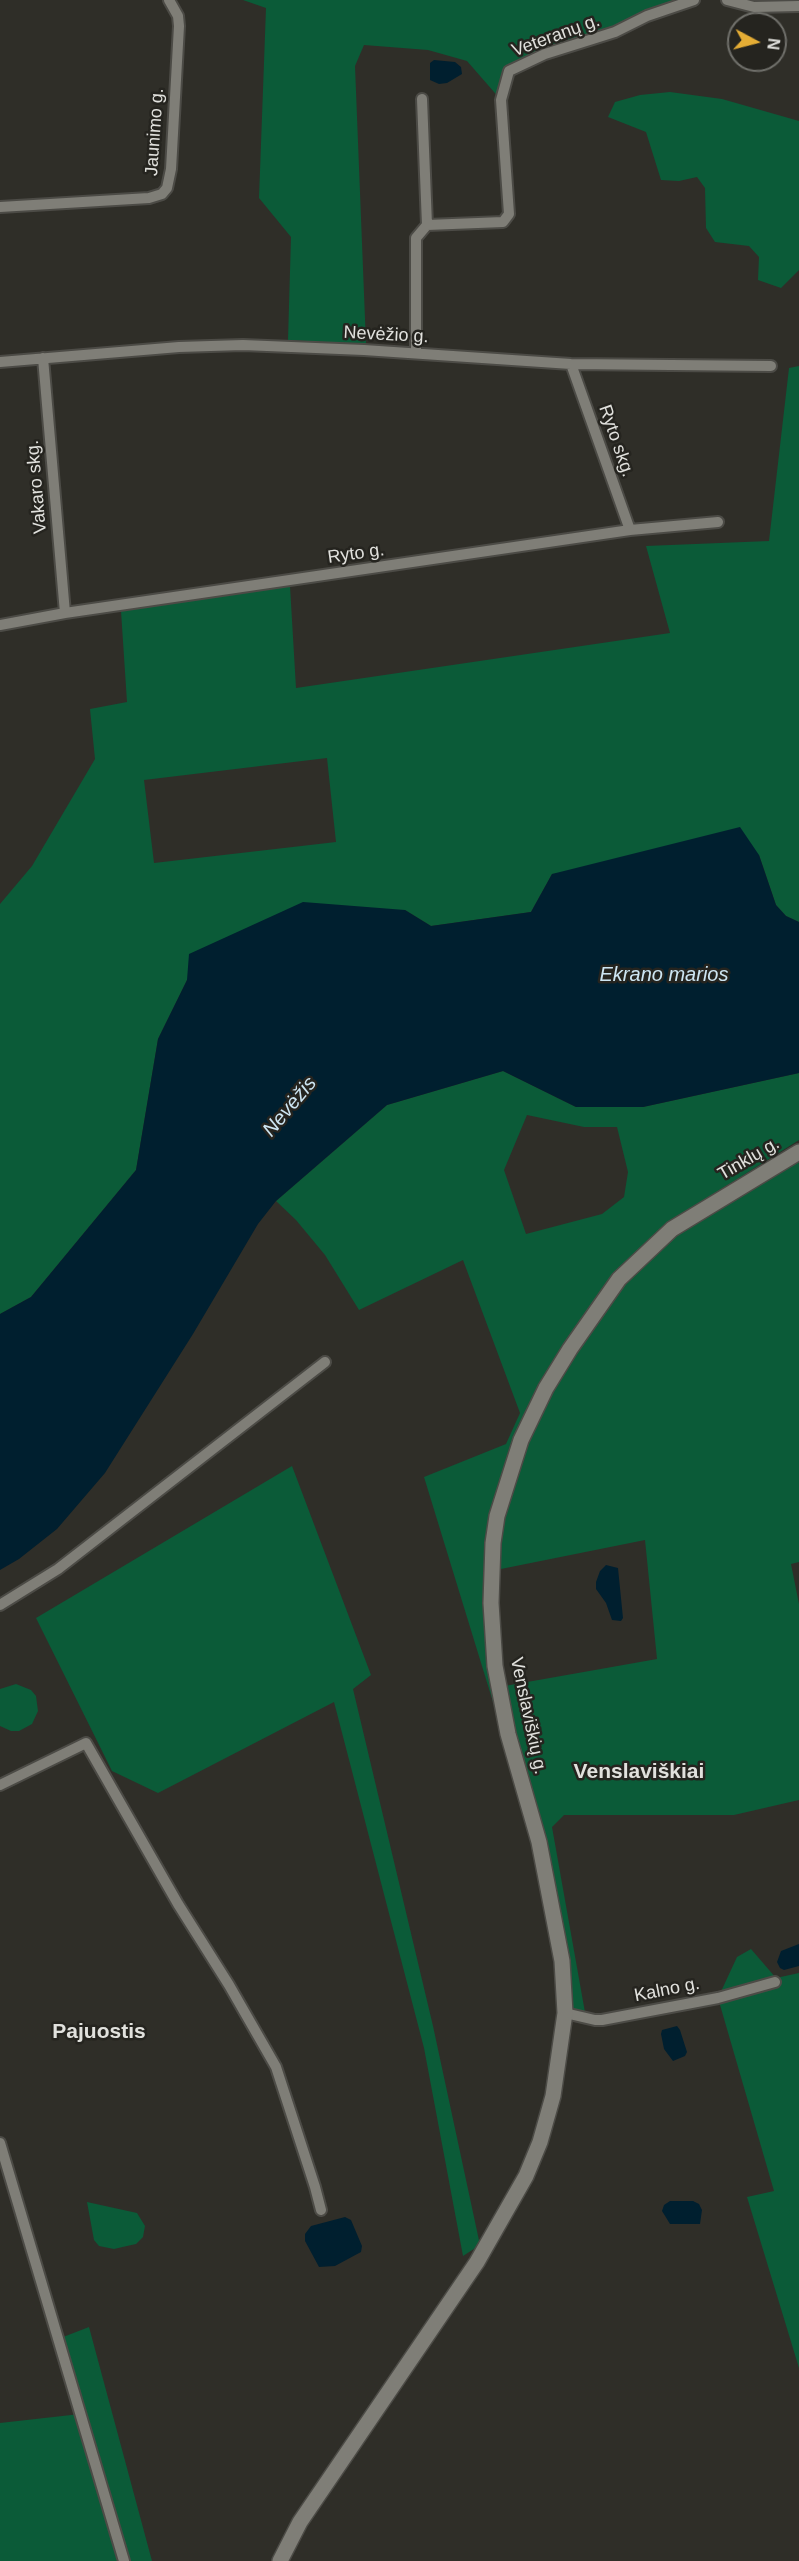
<!DOCTYPE html>
<meta charset="utf-8">
<style>
body{margin:0}
#map{position:relative;width:799px;height:2561px;overflow:hidden;background:#2f2e28;font-family:Helvetica,sans-serif}
canvas{display:block}
.north{position:absolute;left:727px;top:12px;width:60px;height:60px;box-sizing:border-box;background:#25241f;border:2px solid #70706b;border-radius:50%;rotate:97deg;font-size:16px;font-weight:700;line-height:24px;text-align:center;color:#e1e1dd}
.north::after{content:'';display:block;margin:auto;width:21px;height:27px;background:#e5ad35;clip-path:polygon(50% 0,100% 100%,50% 72%,0 100%)}
</style>
<div id="map">
<canvas width="799" height="2561"></canvas>
<div class="north">N</div>
</div>
<script>
const g = document.querySelector('canvas').getContext('2d');
g.lineJoin = 'round';
function paint(path, color) { g.fillStyle = color; g.fill(path, 'evenodd'); }
const toPath = rows => new Path2D(rows.map(r => 'M' + r).join(''));
function stroke(path, color, width, dash) { g.strokeStyle = color; g.lineWidth = width; g.lineCap = dash ? 'butt' : 'round'; g.setLineDash(dash || []); g.stroke(path); }
function label(font, color, halo, rows, align = 'center') {
  g.font = font + ' Helvetica,sans-serif'; g.lineWidth = 5; g.setLineDash([]); g.textBaseline = 'middle'; g.strokeStyle = halo; g.fillStyle = color; for (const [text, x, y, turn = 0] of rows) {
    g.save(); g.translate(x, y); g.rotate((+turn || 0) * Math.PI / 180); g.textAlign = isNaN(turn) ? turn : align; if (halo) g.strokeText(text, 0, 0); g.fillText(text, 0, 0); g.restore();
  }
}
paint(toPath([
 [243,0,694,0,509,71,501,100,467,61,428,50,364,45,355,66,366,344,288,340,291,237,259,198,266,8],
 [670,92,722,99,799,121,799,270,781,288,758,280,759,257,749,246,715,242,706,228,705,188,697,177,679,181,661,180,646,132,608,117,615,102,640,95],
 [799,366,799,922,786,916,776,905,759,855,552,874,531,912,431,926,405,910,187,980,158,1039,136,1170,31,1297,0,1314,0,904,32,866,95,759,90,709,127,702,121,611,290,586,296,688,670,633,646,546,769,541,789,368],
 [327,758,336,842,154,863,144,780],
 [503,1071,576,1107,643,1107,799,1073,799,1140,674,1219,640,1248,609,1282,583,1316,553,1364,494,1504,497,1715,424,1477,506,1444,520,1413,463,1260,359,1310,325,1255,296,1220,276,1201,387,1105],
 [527,1115,584,1127,617,1127,628,1172,624,1197,602,1214,526,1234,504,1170],
 [799,1156,799,1562,791,1564,799,1604,799,1800,734,1815,564,1815,552,1827,586,2018,565,2013,562,1961,499,1687,657,1659,645,1540,491,1571,493,1543,546,1388,649,1248],
 [292,1466,371,1675,353,1689,433,2026,480,2245,463,2256,424,2048,334,1702,158,1793,112,1771,36,1618],
 [16,1684,31,1690,36,1696,38,1711,32,1724,19,1731,11,1731,0,1726,0,1689],
 [751,1949,776,1978,799,1973,799,2368,747,2197,774,2191,718,1998,737,1957],
 [87,2202,137,2213,145,2226,143,2237,136,2244,127,2246,114,2249,99,2246,94,2240],
 [89,2327,152,2561,0,2561,0,2423,80,2414,58,2339]
]), '#0b5b38');
paint(toPath([
 [434,60,455,62,461,67,462,74,447,83,439,84,430,80,430,63],
 [740,827,759,855,776,905,786,916,799,922,799,1073,643,1107,576,1107,503,1071,387,1105,276,1201,258,1224,193,1334,105,1473,57,1529,19,1559,0,1570,0,1314,31,1297,136,1170,158,1039,187,980,189,954,303,902,405,910,431,926,531,912,552,874],
 [606,1565,618,1568,623,1618,621,1621,612,1620,606,1603,596,1589,596,1582,600,1571],
 [799,1944,799,1966,784,1970,780,1968,777,1962,781,1951],
 [677,2026,680,2030,687,2052,685,2056,673,2061,664,2049,661,2034,662,2030],
 [670,2201,693,2201,699,2204,702,2210,700,2224,670,2224,662,2211,664,2205],
 [345,2217,351,2220,362,2246,361,2252,335,2266,319,2267,305,2241,305,2234,311,2226]
]), '#001f2f');
const minor = toPath([
 [727,0,754,7,799,6],
 [422,99,427,225],
 [0,207,149,198,162,194,167,188,171,169,179,26,178,16,169,0],
 [416,353,416,238,427,225,503,222,509,214,501,100,509,71,545,54,615,32,647,16,694,0],
 [43,358,65,613],
 [0,362,179,347,243,345,364,350,571,364,771,366],
 [571,364,630,530],
 [0,625,65,613,630,530,718,522],
 [0,1605,58,1569,325,1362],
 [0,1785,86,1743,178,1904,229,1985,276,2067,315,2187,321,2210],
 [565,2013,595,2020,602,2020,718,1998,775,1982],
 [0,2143,124,2561]
]);
const secondary = toPath([
 [280,2561,300,2522,477,2262,526,2176,540,2142,553,2096,565,2013,562,1961,539,1842,508,1734,495,1666,491,1603,493,1543,497,1516,521,1440,546,1388,570,1349,619,1279,672,1229,799,1152]
]);
stroke(minor, '#4c4b46', 14);
stroke(secondary, '#4c4b46', 18);
stroke(minor, '#7f7e77', 10);
stroke(secondary, '#7f7e77', 15);
label('18px', '#e1e1dd', '#25241f', [
 ["Veteranų g.",556,36,-20],
 ["Jaunimo g.",155,132,-86],
 ["Nevėžio g.",386,335,3],
 ["Ryto skg.",616,441,71],
 ["Vakaro skg.",37,487,-95],
 ["Ryto g.",356,554,-8],
 ["Tinklų g.",749,1159,-30],
 ["Venslaviškių g.",528,1716,78],
 ["Kalno g.",667,1990,-11]
]);
label('italic 20px', '#cde5f2', '#25241f', [
 ["Ekrano marios",664,975],
 ["Nevėžis",290,1107,-50]
]);
label('bold 21px', '#e1e1dd', '#25241f', [
 ["Venslaviškiai",639,1772],
 ["Pajuostis",99,2032]
]);
</script>
